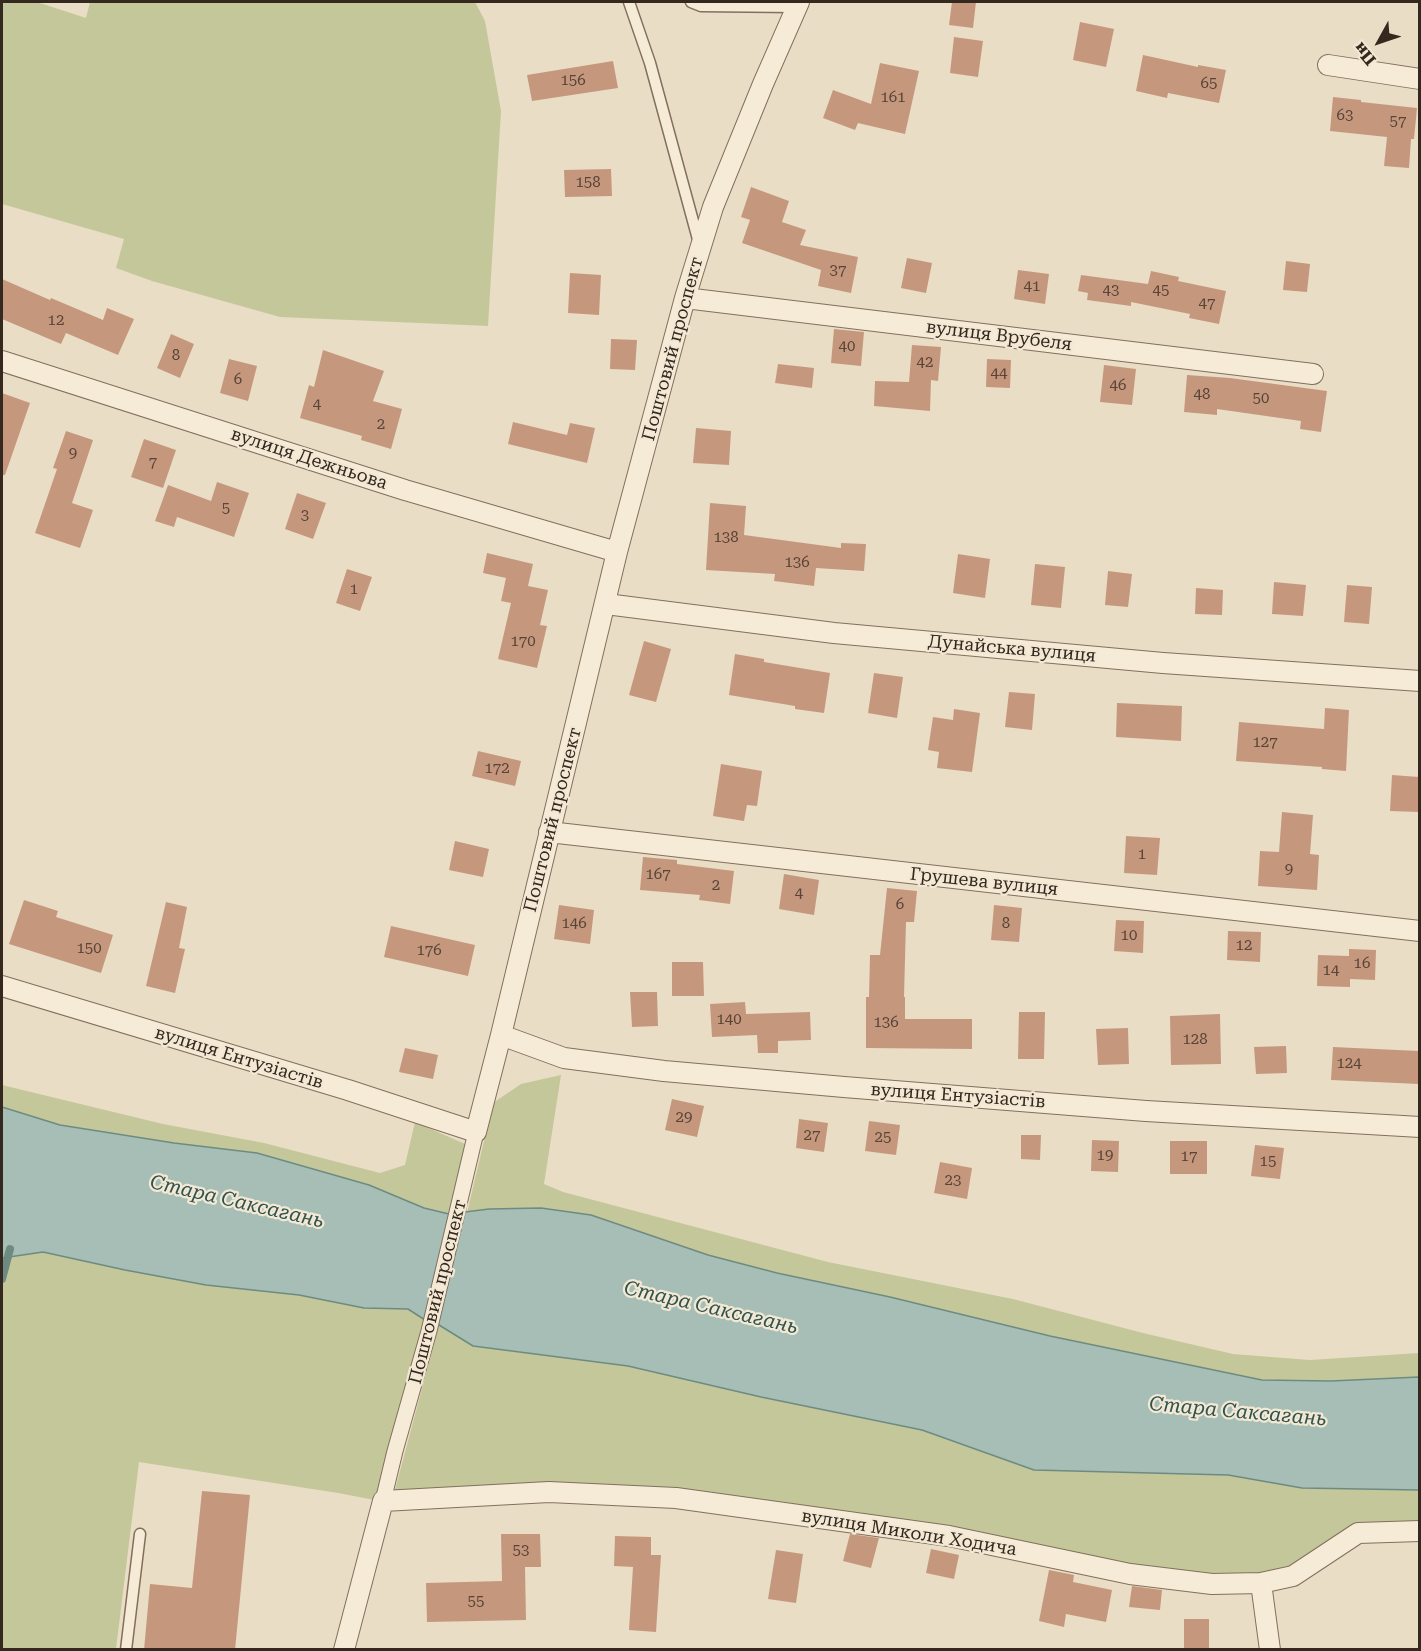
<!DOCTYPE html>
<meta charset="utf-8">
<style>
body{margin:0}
#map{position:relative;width:1421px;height:1651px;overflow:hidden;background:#eaddc5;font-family:"Roboto Serif",serif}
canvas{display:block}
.frame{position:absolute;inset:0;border:3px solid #35281f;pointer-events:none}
.north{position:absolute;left:1349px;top:12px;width:60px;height:60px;-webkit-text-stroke:4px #f2e8d4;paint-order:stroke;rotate:230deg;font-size:16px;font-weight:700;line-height:24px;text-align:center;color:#35281f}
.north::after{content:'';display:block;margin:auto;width:21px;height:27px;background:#35281f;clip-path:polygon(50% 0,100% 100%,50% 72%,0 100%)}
</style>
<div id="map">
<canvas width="1421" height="1651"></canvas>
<div class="frame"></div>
<div class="north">Пн</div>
</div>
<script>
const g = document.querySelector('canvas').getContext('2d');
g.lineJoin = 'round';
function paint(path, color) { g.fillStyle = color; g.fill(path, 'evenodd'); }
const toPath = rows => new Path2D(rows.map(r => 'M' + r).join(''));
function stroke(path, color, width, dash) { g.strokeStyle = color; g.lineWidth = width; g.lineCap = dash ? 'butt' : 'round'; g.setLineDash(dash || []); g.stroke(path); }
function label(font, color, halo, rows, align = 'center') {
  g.font = font + ' "Roboto Serif",serif'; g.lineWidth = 4.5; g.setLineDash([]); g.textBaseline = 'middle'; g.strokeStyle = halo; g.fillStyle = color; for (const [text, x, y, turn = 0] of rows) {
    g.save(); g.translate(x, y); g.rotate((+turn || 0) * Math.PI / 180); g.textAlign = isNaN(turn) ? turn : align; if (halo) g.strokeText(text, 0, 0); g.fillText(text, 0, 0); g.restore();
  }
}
paint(toPath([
 [2,2,37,2,86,18,90,2,475,2,485,21,501,111,488,326,280,317,152,281,116,268,124,239,2,204],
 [561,1075,544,1184,563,1192,828,1262,1013,1299,1143,1333,1233,1354,1310,1360,1419,1353,1419,1377,1331,1381,1262,1380,1050,1336,890,1297,777,1273,708,1255,591,1215,541,1208,489,1209,467,1213,493,1103,521,1084],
 [2,1085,163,1124,264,1143,380,1173,405,1165,415,1122,465,1144,449,1214,424,1208,369,1185,257,1153,174,1143,60,1125,2,1107],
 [43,1252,125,1270,206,1285,299,1295,364,1308,408,1309,425,1320,375,1500,338,1493,139,1462,116,1649,2,1650,2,1258],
 [439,1325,473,1346,628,1366,761,1397,922,1430,1034,1470,1228,1475,1302,1488,1419,1490,1420,1531,1358,1533,1293,1576,1212,1584,676,1498,392,1501]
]), '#c4c79a');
const water = toPath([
 [2,1107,60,1125,174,1143,257,1153,369,1185,424,1208,449,1214,489,1209,541,1208,591,1215,708,1255,777,1273,890,1297,1050,1336,1262,1380,1331,1381,1419,1377,1419,1490,1302,1488,1228,1475,1034,1470,922,1430,761,1397,628,1366,473,1346,439,1325,425,1320,408,1309,364,1308,299,1295,206,1285,125,1270,43,1252,2,1258,2,1107]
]);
paint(water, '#a6beb5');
stroke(water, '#6e8b82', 1.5);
stroke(toPath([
 [2,1279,10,1249]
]), '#6e8b82', 8);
paint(toPath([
 [952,2,976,2,973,28,949,25],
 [1080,22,1114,29,1106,67,1073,60],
 [954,37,983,41,978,77,950,73],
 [1143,55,1198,67,1198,65,1226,70,1219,103,1168,93,1167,98,1136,91],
 [613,61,618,88,532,101,527,75],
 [880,63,919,71,905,134,858,123,855,130,823,118,833,90,871,104],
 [1333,97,1361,100,1361,102,1417,108,1414,139,1411,139,1409,168,1384,166,1387,137,1330,131],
 [611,169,612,196,565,197,564,170],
 [751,187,789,201,782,222,806,230,800,245,858,257,851,293,818,286,821,270,742,243,750,220,741,217],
 [907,258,932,263,926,293,901,288],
 [1286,261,1310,264,1307,292,1283,290],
 [1018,270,1049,274,1045,304,1014,299],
 [1151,271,1179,277,1178,281,1226,291,1219,324,1189,318,1190,314,1131,302,1131,306,1087,300,1088,293,1078,291,1081,275,1148,284],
 [570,273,601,275,599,315,568,313],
 [2,279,50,300,51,298,103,320,107,308,134,319,118,355,66,333,61,344,2,319],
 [834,329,864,332,861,366,831,363],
 [171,334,194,344,180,378,157,368],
 [611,339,637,340,635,370,610,369],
 [912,345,941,347,938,381,931,380,930,411,874,406,875,381,909,382],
 [323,350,384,371,373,401,402,409,391,449,361,440,362,436,300,418,309,385,314,387],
 [229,359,257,366,248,401,220,393],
 [987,359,1011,360,1010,388,986,387],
 [778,364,814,368,812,388,775,383],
 [1104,365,1136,369,1132,405,1100,402],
 [1187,375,1230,378,1327,391,1321,432,1300,429,1301,421,1217,409,1217,415,1184,412],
 [2,393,30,403,5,475,2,475],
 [513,422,567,435,570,423,595,428,587,463,508,444],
 [696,428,731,431,729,465,693,463],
 [66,431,93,440,72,503,93,510,80,548,35,533,57,469,53,468],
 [144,439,176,450,163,488,131,477],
 [217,482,249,493,234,537,177,517,174,527,155,521,168,485,211,501],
 [297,493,326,503,313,539,285,529],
 [710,503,746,506,744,535,841,548,841,543,866,544,864,571,816,568,814,586,774,581,775,574,706,570],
 [487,553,533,564,528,586,548,590,540,625,547,626,537,668,498,659,511,603,501,601,506,578,483,573],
 [958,554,990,559,985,598,953,593],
 [1035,564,1065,567,1061,608,1031,605],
 [347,569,372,577,360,611,336,603],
 [1108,571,1132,574,1128,607,1105,605],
 [1274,582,1306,585,1303,616,1272,614],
 [1347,585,1372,587,1369,624,1344,622],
 [1196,588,1223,590,1222,615,1195,614],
 [644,641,671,649,656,702,629,695],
 [735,654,764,659,764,662,830,673,824,713,795,709,795,706,729,695],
 [874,673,903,677,897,718,868,713],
 [1009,692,1035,694,1032,730,1005,727],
 [1117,703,1182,706,1181,741,1116,737],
 [1325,708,1349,710,1346,771,1322,769,1322,767,1236,761,1239,722,1324,729],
 [954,709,980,713,972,772,937,768,939,752,928,750,933,717,953,720],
 [478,751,521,761,515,786,472,776],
 [721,764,762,771,757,806,747,805,744,821,713,816],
 [1392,775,1419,777,1419,812,1390,811],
 [1282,812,1313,815,1310,854,1319,855,1317,890,1258,886,1260,851,1279,852],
 [1126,836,1160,838,1157,875,1124,873],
 [455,841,489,849,483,877,449,870],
 [643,857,677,860,677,864,734,871,730,904,699,900,700,895,640,890],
 [784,874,819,880,814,915,779,909],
 [887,888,917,891,914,922,906,922,904,997,905,997,905,1019,972,1019,972,1049,866,1048,866,997,869,997,870,955,880,955],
 [24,900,58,911,56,917,113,935,101,973,9,944],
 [166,902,187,907,179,948,185,949,175,993,146,986],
 [559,905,594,910,590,944,554,939],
 [994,905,1022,908,1019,942,991,940],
 [1116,920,1144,921,1143,953,1114,951],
 [391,926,475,945,468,976,384,957],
 [1228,931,1261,932,1260,962,1227,960],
 [1349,949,1376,950,1375,980,1350,979,1350,987,1317,986,1318,955,1349,956],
 [672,962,703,962,704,996,672,996],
 [630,992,657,992,658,1026,632,1027],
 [745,1002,746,1014,810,1012,811,1040,778,1041,778,1053,758,1053,757,1035,712,1037,710,1004],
 [1019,1012,1045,1012,1044,1059,1018,1059],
 [1220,1014,1221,1064,1171,1065,1170,1016],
 [1128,1028,1129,1064,1098,1065,1096,1029],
 [1286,1046,1287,1073,1256,1074,1254,1047],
 [1333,1047,1419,1051,1419,1084,1331,1080],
 [405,1048,438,1055,433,1079,399,1072],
 [672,1099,704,1106,697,1137,665,1130],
 [799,1119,828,1123,824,1152,796,1148],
 [869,1121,900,1125,896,1155,865,1151],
 [1021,1135,1041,1135,1040,1160,1021,1159],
 [1092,1140,1119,1141,1118,1172,1091,1171],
 [1170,1141,1207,1141,1207,1174,1170,1174],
 [1255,1145,1284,1148,1280,1179,1251,1176],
 [940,1162,972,1168,967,1199,934,1193],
 [202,1491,250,1495,235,1650,144,1650,150,1584,192,1588],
 [501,1534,540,1534,541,1567,525,1567,526,1620,427,1622,426,1583,502,1581],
 [850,1534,879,1538,871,1568,843,1561],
 [615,1536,651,1537,651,1555,661,1555,656,1632,629,1630,633,1567,614,1566],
 [931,1549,959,1555,954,1579,926,1573],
 [776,1550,803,1554,796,1603,768,1599],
 [1049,1570,1074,1575,1073,1582,1112,1590,1106,1622,1066,1614,1064,1627,1039,1621],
 [1132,1586,1162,1590,1160,1610,1129,1607],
 [1184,1619,1209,1619,1209,1650,1184,1650]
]), '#c5987e');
const service = toPath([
 [629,2,650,63,699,243],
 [691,2,701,6,796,7],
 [126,1650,140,1534]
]);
const pedestrian = toPath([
 [383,1501,395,1451,429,1331,476,1132]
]);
const minor = toPath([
 [1328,65,1420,79],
 [685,298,1313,374],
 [2,361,405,490,617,552],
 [606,604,834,633,1163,663,1420,681],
 [549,832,1420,931],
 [2,986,348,1090,476,1132,501,1035,617,552,685,298,713,207,763,84,799,2],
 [501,1035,564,1058,664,1071,844,1087,1146,1111,1420,1127],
 [1261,1583,1270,1650],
 [344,1650,383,1501,549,1492,676,1498,949,1536,1130,1574,1212,1584,1261,1583,1293,1576,1358,1533,1420,1531]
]);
stroke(service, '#836f5d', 13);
stroke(pedestrian, '#836f5d', 17);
stroke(minor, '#836f5d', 22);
stroke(service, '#f5ebd7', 10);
stroke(pedestrian, '#f5ebd7', 15);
stroke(minor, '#f5ebd7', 20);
label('15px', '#594437', null, [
 ["156",573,81],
 ["65",1209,84],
 ["161",893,98],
 ["63",1345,116],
 ["57",1398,122],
 ["158",588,183],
 ["37",838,271],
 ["41",1032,287],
 ["43",1111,291],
 ["45",1161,291],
 ["47",1207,304],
 ["12",56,321],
 ["40",847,347],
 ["8",176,356],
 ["42",925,363],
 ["44",999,374],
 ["6",238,380],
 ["46",1118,386],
 ["48",1202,395],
 ["50",1261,399],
 ["4",317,405],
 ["2",381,425],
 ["9",73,454],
 ["7",153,463],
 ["5",226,509],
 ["3",305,516],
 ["138",726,538],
 ["136",797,563],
 ["1",354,590],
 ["170",523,642],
 ["127",1265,743],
 ["172",497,769],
 ["1",1142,855],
 ["9",1289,870],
 ["167",658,875],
 ["2",716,886],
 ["4",799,894],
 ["6",900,905],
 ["146",574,924],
 ["8",1006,924],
 ["10",1129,936],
 ["12",1244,946],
 ["150",89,949],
 ["176",429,951],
 ["16",1362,964],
 ["14",1331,971],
 ["140",729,1020],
 ["136",886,1023],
 ["128",1195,1040],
 ["124",1349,1064],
 ["29",684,1118],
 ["27",812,1136],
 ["25",883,1138],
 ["19",1105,1156],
 ["17",1189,1157],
 ["15",1268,1162],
 ["23",953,1181],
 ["53",521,1551],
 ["55",476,1602]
]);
label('18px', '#35281f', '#f2e8d4', [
 ["вулиця Врубеля",999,336,7],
 ["Поштовий проспект",673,349,-75],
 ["вулиця Дежньова",309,459,18],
 ["Дунайська вулиця",1012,649,5],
 ["Поштовий проспект",553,820,-76],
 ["Грушева вулиця",984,882,6],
 ["вулиця Ентузіастів",239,1058,17],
 ["вулиця Ентузіастів",958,1096,4],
 ["Поштовий проспект",438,1292,-76],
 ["вулиця Миколи Ходича",909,1533,9]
]);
label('italic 20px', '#30534f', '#f2e8d4', [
 ["Стара Саксагань",237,1202,13],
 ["Стара Саксагань",711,1308,13],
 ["Стара Саксагань",1238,1412,5]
]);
</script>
